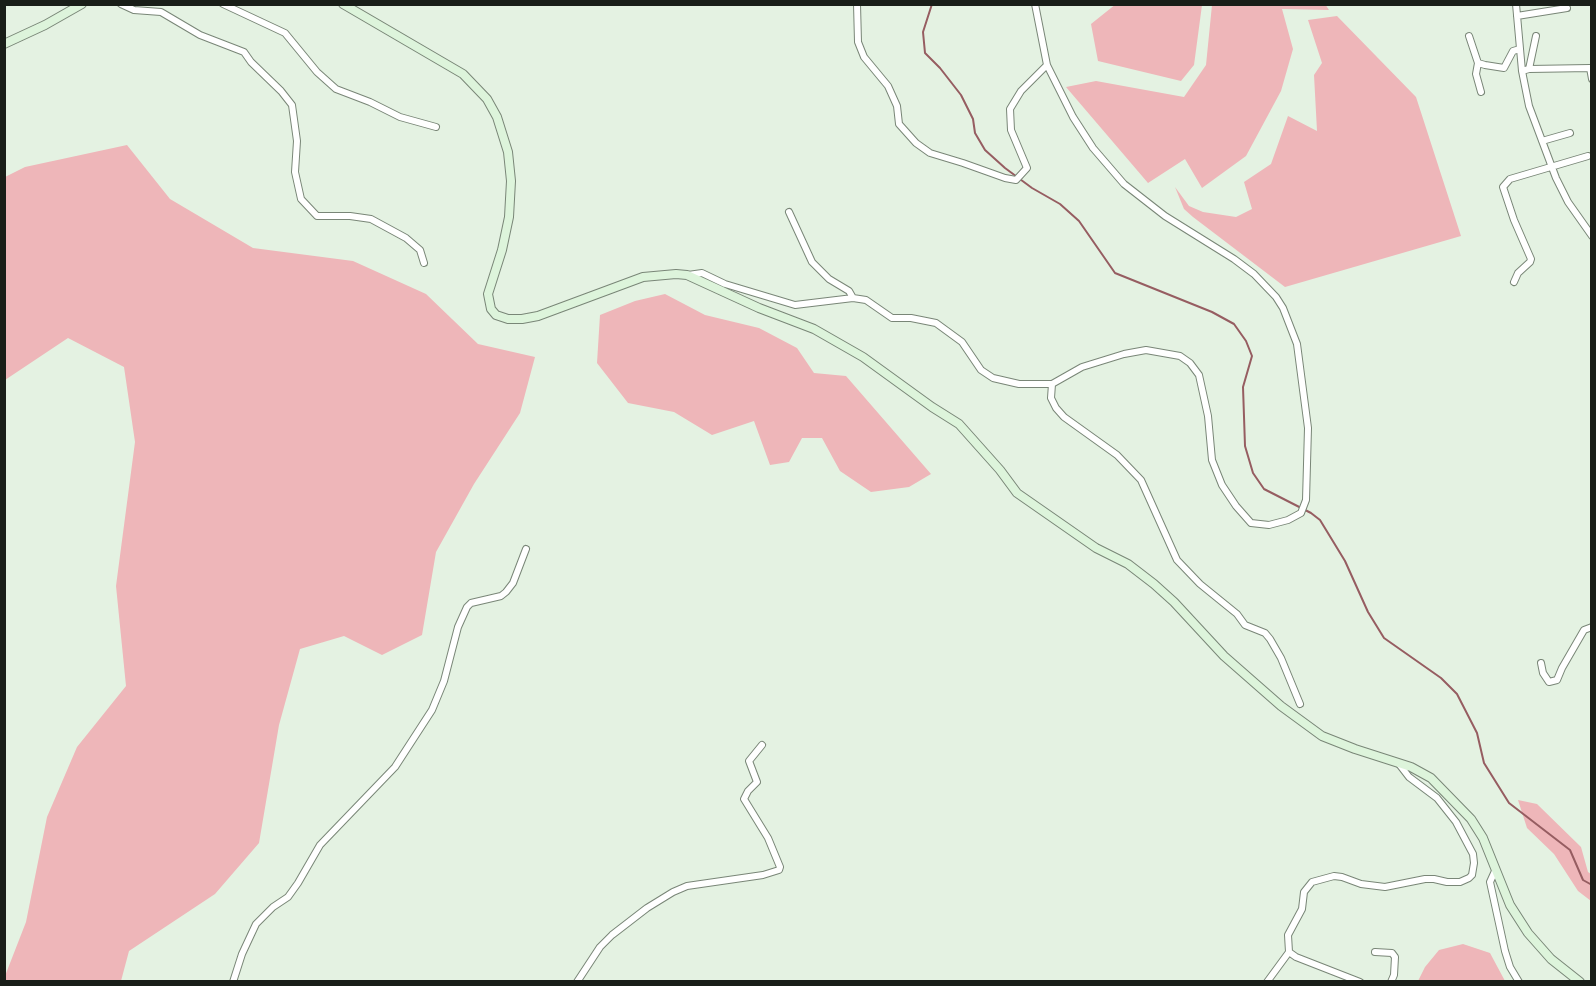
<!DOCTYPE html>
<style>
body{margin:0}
#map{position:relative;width:1596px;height:986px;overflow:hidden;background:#e4f2e2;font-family:"Fira Sans",sans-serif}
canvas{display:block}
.frame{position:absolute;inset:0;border:6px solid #191e18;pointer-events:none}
</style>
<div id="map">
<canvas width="1596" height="986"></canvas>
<div class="frame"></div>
</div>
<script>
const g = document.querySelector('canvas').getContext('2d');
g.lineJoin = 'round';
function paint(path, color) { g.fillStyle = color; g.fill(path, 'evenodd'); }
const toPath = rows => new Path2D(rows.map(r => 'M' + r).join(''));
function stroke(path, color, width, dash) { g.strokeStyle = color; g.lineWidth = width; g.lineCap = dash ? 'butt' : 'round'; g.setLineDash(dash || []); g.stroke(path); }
paint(toPath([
 [1116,4,1202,5,1194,65,1181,81,1098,61,1091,24],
 [1325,4,1329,10,1282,9,1293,49,1281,91,1246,156,1202,188,1185,159,1148,183,1066,87,1096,81,1184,97,1206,65,1212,5],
 [1337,16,1416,97,1461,236,1285,287,1193,217,1184,209,1175,187,1189,206,1203,212,1236,217,1252,209,1244,182,1271,164,1288,116,1317,131,1314,75,1322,63,1308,20],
 [127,145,170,199,253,248,353,261,426,294,478,344,535,357,520,413,474,484,436,552,422,635,382,655,344,636,300,649,279,725,259,843,215,894,129,951,121,981,5,981,5,976,26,922,47,817,77,747,126,686,116,586,135,442,124,367,68,338,5,380,5,177,25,167],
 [665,294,705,315,759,328,797,348,814,373,846,376,931,474,909,487,871,492,840,471,822,438,802,438,789,462,770,465,754,421,712,435,674,412,628,403,597,363,600,315,635,301],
 [1518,800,1537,804,1581,847,1588,872,1591,874,1591,901,1578,891,1554,854,1527,828],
 [1463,944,1490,953,1505,981,1418,981,1425,967,1439,950]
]), '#eeb6b9');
stroke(toPath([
 [932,4,923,32,925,53,940,68,961,95,973,119,975,133,985,150,1005,168,1032,188,1060,204,1079,221,1115,273,1212,312,1234,324,1246,341,1252,356,1243,387,1245,446,1253,473,1264,489,1311,513,1320,520,1345,561,1368,612,1384,638,1441,678,1457,694,1477,733,1484,763,1509,803,1570,850,1583,880,1592,885]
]), '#965d61', 2);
const street = toPath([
 [121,4,134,10,161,12,200,35,244,52,251,62,281,91,292,105,297,141,295,172,301,199,317,216,350,216,371,219,406,238,420,250,424,263],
 [223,4,285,33,317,72,336,89,370,102,400,117,436,127],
 [857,4,858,42,864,57,888,86,897,106,899,124,916,143,930,153,963,163,1005,178,1016,180,1027,168,1011,130,1010,109,1021,91,1047,65],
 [1516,4,1522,71,1529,106,1556,178,1568,202,1592,236],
 [1517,16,1567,8],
 [1469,36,1478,63,1485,65,1504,68,1513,51,1520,49],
 [1478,63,1476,74,1481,92],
 [1529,69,1536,36],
 [1522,71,1529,69,1590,68,1592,79],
 [1542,141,1570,133],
 [789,212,812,262,829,279,849,291,853,298],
 [688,275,702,273,725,284,795,305,853,298,866,300,892,318,911,318,936,323,962,342,981,370,993,378,1019,384,1052,384,1082,367,1124,354,1146,350,1180,356,1190,363,1199,375,1208,416,1212,460,1222,485,1236,506,1251,523,1269,525,1288,520,1301,513,1306,500,1308,428,1297,344,1283,308,1276,297,1254,274,1234,259,1165,216,1124,184,1093,148,1073,117,1047,65,1035,4],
 [1514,282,1518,273,1530,262,1531,259,1514,220,1503,187,1510,179,1588,156],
 [1052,384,1051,398,1056,408,1064,417,1117,455,1141,480,1177,560,1200,584,1237,614,1245,625,1265,633,1270,639,1281,658,1300,704],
 [1541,663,1543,673,1549,682,1557,680,1562,668,1584,630,1592,627],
 [1495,871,1490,882,1505,951,1510,967,1519,982],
 [1289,952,1296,957,1360,982],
 [1375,952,1392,953,1395,957,1394,975,1391,982],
 [233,982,242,954,256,924,273,907,288,897,298,883,320,845,395,767,432,710,444,681,458,627,467,607,471,603,501,596,506,592,513,583,526,549],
 [577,982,600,947,612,935,647,908,673,892,687,886,763,875,779,870,780,867,768,838,744,799,748,791,757,782,749,761,762,745],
 [1267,982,1289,952,1288,935,1302,909,1304,892,1312,882,1334,876,1342,877,1361,884,1385,887,1425,879,1434,879,1447,882,1460,882,1469,878,1472,875,1474,863,1473,854,1456,822,1437,798,1409,777,1399,764]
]);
const secondary = toPath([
 [343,4,463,74,487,99,497,117,508,152,511,181,509,217,502,250,488,294,491,309,496,315,508,319,522,319,538,316,643,277,676,274,687,275,759,308,814,329,863,357,932,407,959,424,1000,470,1017,493,1096,548,1128,564,1154,584,1174,602,1224,656,1281,706,1322,736,1355,749,1411,767,1431,778,1471,819,1483,838,1510,905,1528,933,1551,959,1580,982],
 [4,44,45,25,82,4]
]);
stroke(street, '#798677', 8);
stroke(secondary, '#798677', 10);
stroke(street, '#fff', 6);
stroke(secondary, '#ddf4db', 8);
</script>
